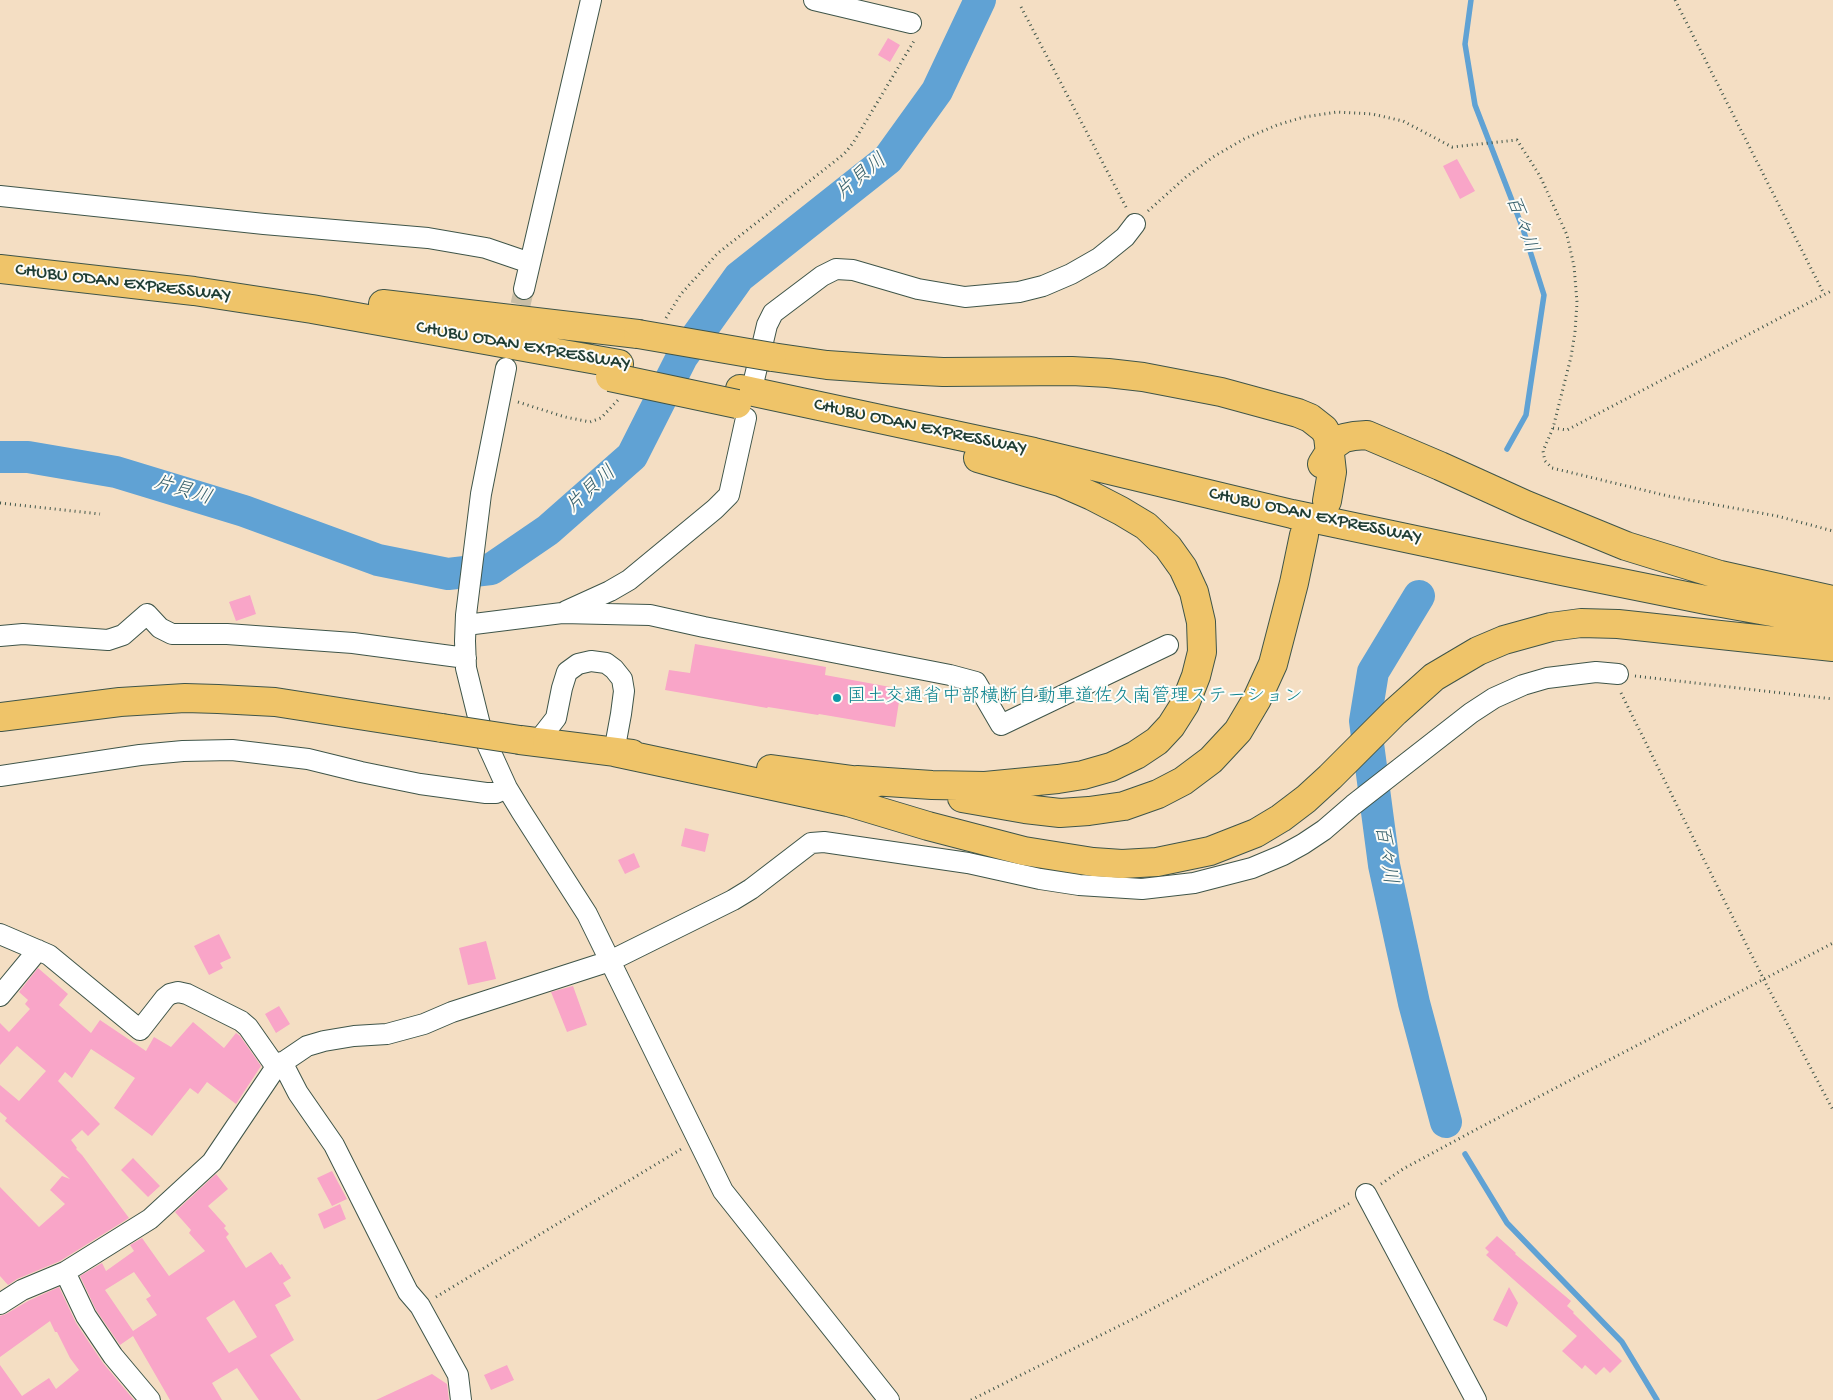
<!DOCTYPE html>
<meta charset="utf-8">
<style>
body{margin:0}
canvas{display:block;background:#f4dec3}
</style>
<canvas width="1833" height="1400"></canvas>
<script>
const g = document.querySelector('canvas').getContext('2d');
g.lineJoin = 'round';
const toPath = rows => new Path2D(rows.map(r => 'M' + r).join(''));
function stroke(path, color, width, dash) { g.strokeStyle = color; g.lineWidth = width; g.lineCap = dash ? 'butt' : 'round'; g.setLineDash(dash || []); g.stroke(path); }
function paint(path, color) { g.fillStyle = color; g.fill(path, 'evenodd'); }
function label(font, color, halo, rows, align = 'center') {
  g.font = font + ' "Gochi Hand","Klee One",sans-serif'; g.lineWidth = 4; g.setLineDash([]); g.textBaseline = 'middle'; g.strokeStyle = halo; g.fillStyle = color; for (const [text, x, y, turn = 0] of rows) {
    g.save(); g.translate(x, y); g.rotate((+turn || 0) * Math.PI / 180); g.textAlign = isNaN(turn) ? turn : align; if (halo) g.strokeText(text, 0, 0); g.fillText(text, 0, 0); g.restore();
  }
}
stroke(toPath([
 [1471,0,1465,44,1475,105,1523,229,1544,295,1526,415,1507,449],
 [1465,1154,1507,1223,1622,1342,1657,1400]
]), '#60a2d4', 5.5);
stroke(toPath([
 [0,457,28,457,116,472,244,511,378,560,448,574,491,569,548,530,632,456,682,357,739,277,888,159,937,91,980,0],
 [1419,596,1373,672,1365,721,1384,865,1414,1003,1446,1122]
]), '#60a2d4', 32);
paint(toPath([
 [888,38,900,45,890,62,878,55],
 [1457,159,1475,191,1460,199,1443,166],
 [250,595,256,614,236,621,229,602],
 [695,644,826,667,825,675,901,689,895,727,819,714,818,715,768,707,767,708,665,690,669,670,690,673],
 [685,828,709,834,705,852,681,846],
 [634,853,640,867,625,874,618,860],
 [219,934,231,958,220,963,223,968,209,975,194,946],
 [486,941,496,979,468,985,459,948],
 [38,968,68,994,59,1005,91,1033,100,1020,146,1051,154,1037,171,1047,193,1022,224,1048,236,1033,240,1036,261,1066,236,1104,207,1082,198,1094,190,1088,152,1136,114,1108,135,1078,91,1049,72,1078,65,1072,58,1081,100,1124,88,1136,82,1130,71,1140,77,1148,76,1149,82,1155,129,1218,60,1261,17,1279,8,1285,0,1276,0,1187,39,1227,65,1204,50,1190,62,1176,70,1179,5,1121,7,1118,0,1112,0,1085,19,1101,46,1071,17,1046,0,1065,0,1023,9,1032,30,1009,25,1004,28,1000,19,992],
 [573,986,587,1025,567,1032,551,992],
 [279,1006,290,1024,276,1033,265,1014],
 [133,1158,160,1186,148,1197,121,1170],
 [332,1171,347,1199,332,1206,317,1178],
 [216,1174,228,1189,208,1206,226,1226,224,1228,229,1234,226,1237,246,1268,271,1252,280,1265,282,1264,291,1278,283,1283,291,1296,275,1305,294,1340,270,1355,301,1400,259,1400,237,1368,212,1383,222,1400,170,1400,133,1336,120,1345,96,1310,80,1276,102,1263,106,1271,134,1251,130,1245,142,1238,169,1276,205,1251,189,1233,191,1230,175,1212],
 [134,1272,151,1296,146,1299,157,1315,133,1331,105,1290],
 [234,1300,257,1337,229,1353,206,1318],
 [340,1204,346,1219,324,1229,318,1214],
 [1497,1236,1516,1253,1515,1254,1571,1301,1567,1306,1574,1312,1573,1313,1622,1361,1610,1373,1604,1367,1596,1375,1585,1365,1582,1369,1562,1351,1577,1336,1486,1255,1489,1252,1485,1248],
 [59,1287,76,1323,103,1363,134,1400,0,1400,0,1365,22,1396,49,1378,56,1389,79,1370,70,1358,57,1332,55,1332,50,1321,0,1357,0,1316,6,1314,28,1301],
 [1509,1287,1518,1303,1507,1327,1493,1320],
 [507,1365,514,1380,491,1390,484,1375],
 [432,1374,447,1384,449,1400,376,1400]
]), '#f9a5c8');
stroke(toPath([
 [514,334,524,289]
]), '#c9bea6', 20, [20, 10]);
stroke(toPath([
 [1304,535,1311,498]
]), '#c9bea6', 28, [28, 14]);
const minor = toPath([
 [814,0,911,23],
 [0,196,264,224,428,238,486,248,530,263],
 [524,289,591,0],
 [506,368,481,494,466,615,465,641,466,668,482,733,507,788,521,811,587,914,723,1191,889,1400],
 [754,380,767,325,773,313,822,276,836,269,853,270,918,289,965,297,1019,292,1043,286,1071,274,1099,258,1125,237,1135,224],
 [566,611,610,591,629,580,715,509,729,495,746,418],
 [466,625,562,613,650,615,704,627,950,675,976,682,1001,725,1168,645],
 [0,636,23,634,108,640,123,635,147,614,160,628,172,634,227,634,353,643,466,658],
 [538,741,556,718,562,688,567,672,578,664,591,661,606,663,614,669,622,679,624,691,621,714,614,752],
 [0,776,140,755,183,751,232,750,308,759,361,772,420,784,486,793,496,793,507,788],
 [0,934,49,955,140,1030,165,998,170,994,178,992,187,994,241,1021,248,1027,276,1067],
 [0,996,38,950],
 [282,1062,298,1093,334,1145,408,1292,420,1306,458,1375,461,1400],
 [1366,1194,1476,1400],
 [65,1272,86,1316,113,1356,150,1400],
 [0,1304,22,1290,65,1272,150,1219,212,1162,276,1067,307,1046,324,1041,354,1036,387,1034,424,1024,452,1012,610,961,733,900,751,889,811,843,824,842,968,863,1040,879,1079,885,1142,889,1194,883,1252,868,1283,855,1303,844,1324,830,1353,805,1471,713,1494,698,1523,685,1547,678,1596,672,1618,674]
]);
const highway = toPath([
 [0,269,194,291,312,309,619,364],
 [383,304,638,334],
 [772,357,827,365,884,369,943,372,1072,371,1108,373,1143,377,1221,392,1298,413,1310,418,1324,429,1328,436,1332,472,1327,501],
 [740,389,1034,452,1292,514,1562,571,1711,601,1833,623],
 [1322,464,1334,445,1344,438,1354,436,1367,435,1440,466,1526,505,1626,546,1720,575,1833,600],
 [0,717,120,702,185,698,218,699,275,702,442,728],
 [520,740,632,754],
 [614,752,848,802,928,826,1024,851,1093,862,1122,864,1157,862,1210,851,1256,833,1281,818,1306,799,1330,777,1395,712,1434,677,1478,651,1504,640,1551,627,1581,623,1618,624,1833,647],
 [771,769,875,783],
 [857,780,932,785,985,786,1058,779,1083,775,1111,767,1136,755,1157,741,1171,726,1185,704,1196,676,1202,652,1201,622,1194,592,1183,568,1168,547,1146,526,1121,511,1092,496,1060,482,978,458],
 [962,798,1025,809,1060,813,1089,811,1124,806,1158,794,1183,781,1211,760,1238,731,1257,699,1273,664,1294,583,1304,535]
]);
stroke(minor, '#3f5549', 22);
stroke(highway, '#3f5549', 30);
stroke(toPath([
 [1675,0,1824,294],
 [1021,7,1127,209],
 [1148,211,1186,177,1213,157,1244,139,1277,125,1304,117,1337,112,1372,114,1403,121,1452,147,1517,140,1540,176,1567,235,1574,266,1577,302,1575,332,1571,357,1553,428,1543,451,1545,461,1552,468,1668,496,1777,516,1833,531],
 [666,318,681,294,718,253,844,154,853,143,914,41],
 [518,402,565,417,590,422,601,418,618,400],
 [1553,428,1567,430,1833,290],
 [0,503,100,514],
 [1635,676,1833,699],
 [1621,693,1764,980,1833,1110],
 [1381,1184,1403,1169,1477,1129,1833,943],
 [436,1297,683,1148],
 [971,1400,1139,1316,1350,1203]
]), '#3f5549', 3, [1, 4]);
stroke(minor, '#fff', 20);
stroke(highway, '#efc469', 28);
const highwayBridge = toPath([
 [638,334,772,357],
 [610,377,737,404],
 [442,728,520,740]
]);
stroke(highwayBridge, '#3f5549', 30, []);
stroke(highwayBridge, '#efc469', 28);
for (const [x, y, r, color] of [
 [837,698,5,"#0f9aa8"]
]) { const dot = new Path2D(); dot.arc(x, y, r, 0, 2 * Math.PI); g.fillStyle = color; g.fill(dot); stroke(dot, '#fdfcf7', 2); }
label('19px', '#1f3d34', '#fdfcf7', [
 ["CHUBU ODAN EXPRESSWAY",123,284,7],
 ["CHUBU ODAN EXPRESSWAY",523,347,10],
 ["CHUBU ODAN EXPRESSWAY",920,428,12],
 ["CHUBU ODAN EXPRESSWAY",1315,517,12]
]);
label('19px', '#0d838f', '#fdfcf7', [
 ["国土交通省中部横断自動車道佐久南管理ステーション",847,698]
], 'left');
label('italic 20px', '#36606c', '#fdfcf7', [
 ["片貝川",862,178,-40],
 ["百々川",1520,225,70],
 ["片貝川",592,491,-42],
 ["片貝川",182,492,17],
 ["百々川",1384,855,81]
]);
</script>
